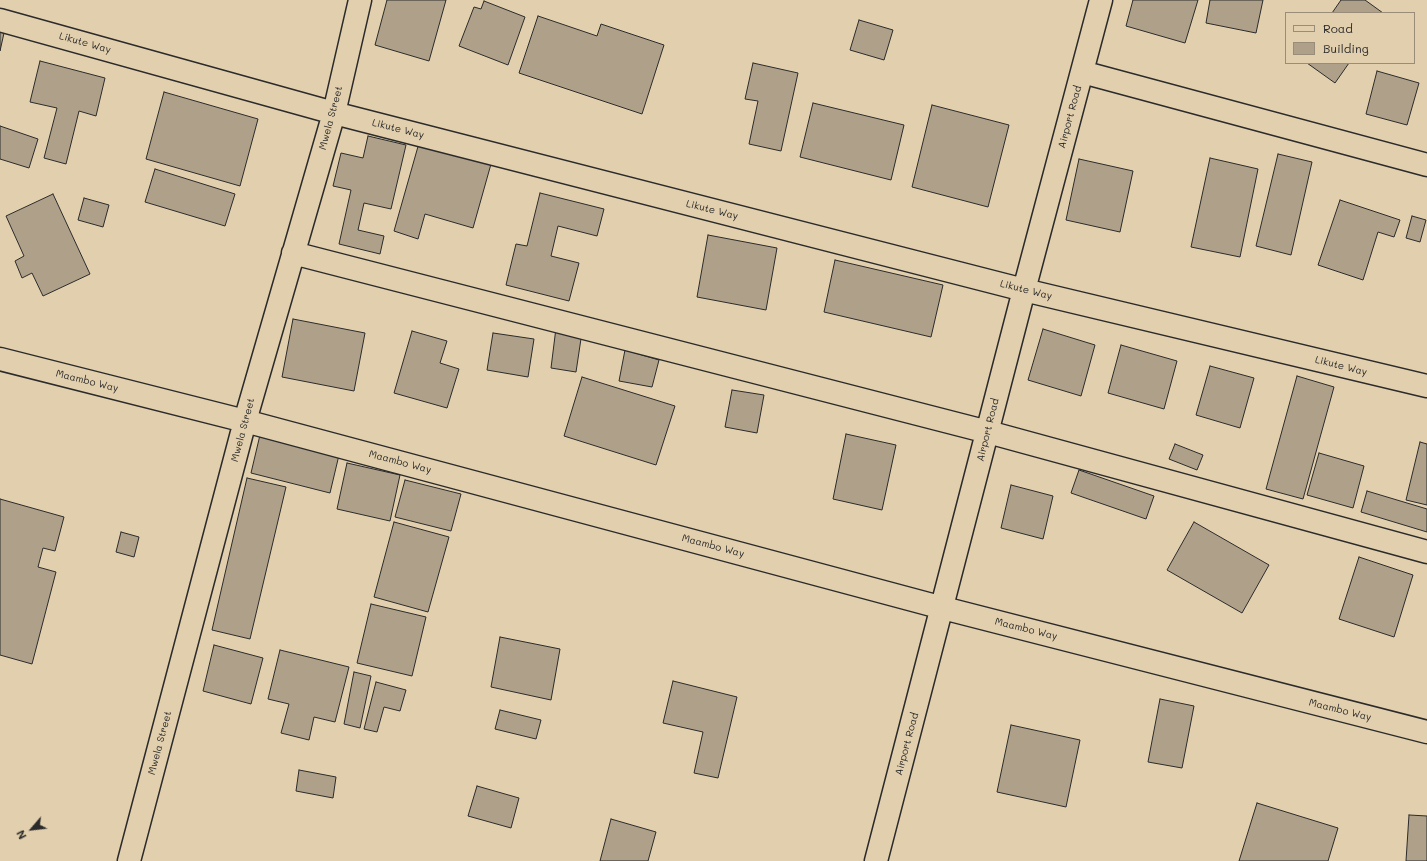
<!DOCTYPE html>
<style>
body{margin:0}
#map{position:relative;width:1427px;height:861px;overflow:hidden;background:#e2cfad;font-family:Mali,sans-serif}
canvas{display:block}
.legend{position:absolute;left:1285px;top:12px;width:130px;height:52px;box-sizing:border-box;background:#e2cfad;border:1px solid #998d79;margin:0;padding:5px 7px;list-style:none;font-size:12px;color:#2b2b2b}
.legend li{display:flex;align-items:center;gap:8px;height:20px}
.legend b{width:20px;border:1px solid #998d79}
.north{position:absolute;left:12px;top:809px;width:40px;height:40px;-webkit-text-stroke:3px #e2cfad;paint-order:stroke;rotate:242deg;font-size:11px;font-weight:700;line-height:16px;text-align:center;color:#2b2b2b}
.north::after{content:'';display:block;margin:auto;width:14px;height:18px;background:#2b2b2b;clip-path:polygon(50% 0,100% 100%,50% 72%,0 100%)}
</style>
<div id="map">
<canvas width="1427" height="861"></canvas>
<ul class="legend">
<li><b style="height:5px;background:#e2cfad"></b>Road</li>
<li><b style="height:11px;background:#afa189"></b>Building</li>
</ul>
<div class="north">N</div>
</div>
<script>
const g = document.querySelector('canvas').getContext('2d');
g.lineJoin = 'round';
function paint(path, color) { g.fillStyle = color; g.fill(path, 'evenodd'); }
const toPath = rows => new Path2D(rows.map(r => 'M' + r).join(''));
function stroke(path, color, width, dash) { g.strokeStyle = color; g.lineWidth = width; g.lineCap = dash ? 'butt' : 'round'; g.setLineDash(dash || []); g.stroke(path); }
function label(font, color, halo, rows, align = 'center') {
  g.font = font + ' Mali,sans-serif'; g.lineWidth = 4; g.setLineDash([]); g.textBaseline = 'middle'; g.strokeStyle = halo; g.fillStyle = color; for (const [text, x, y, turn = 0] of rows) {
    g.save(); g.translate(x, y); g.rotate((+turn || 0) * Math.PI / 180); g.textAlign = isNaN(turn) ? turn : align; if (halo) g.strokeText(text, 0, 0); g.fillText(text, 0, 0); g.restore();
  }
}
const building = toPath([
 [387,0,446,0,429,61,375,45,387,0],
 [1133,0,1198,0,1185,43,1126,26,1133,0],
 [1210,0,1263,0,1256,33,1206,23,1210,0],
 [1341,0,1365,0,1383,13,1332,13,1341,0],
 [484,1,525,17,508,65,459,46,474,7,481,9,484,1],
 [538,16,597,36,601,24,664,45,642,114,519,73,538,16],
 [859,20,893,30,884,60,850,50,859,20],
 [0,32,4,33,0,51,0,32],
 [40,61,105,78,96,116,79,111,66,164,44,158,57,108,30,102,40,61],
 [753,63,798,73,781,151,749,144,758,101,745,99,753,63],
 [1307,63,1349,63,1335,83,1307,63],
 [1377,71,1419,83,1407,125,1366,114,1377,71],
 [164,92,258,119,240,186,146,159,164,92],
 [813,103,904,125,891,180,800,157,813,103],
 [932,105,1009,125,988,207,912,187,932,105],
 [0,126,38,139,29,168,0,159,0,126],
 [368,136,406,145,391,209,364,203,358,230,384,236,380,254,339,244,351,190,333,186,341,153,363,158,368,136],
 [419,143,491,164,473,228,425,214,418,239,394,231,419,143],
 [1278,154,1312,162,1291,255,1256,246,1278,154],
 [1210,158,1258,169,1240,257,1191,247,1210,158],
 [1079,159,1133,171,1120,232,1066,220,1079,159],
 [155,169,235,194,225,226,145,202,155,169],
 [540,193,604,209,597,236,558,226,551,256,579,263,569,301,506,285,516,244,527,246,540,193],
 [53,194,90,274,43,296,32,273,22,278,15,261,24,256,6,216,53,194],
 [84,198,109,205,103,227,78,220,84,198],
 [1340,200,1400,220,1394,237,1378,232,1363,280,1318,265,1340,200],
 [1412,216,1426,220,1420,242,1406,238,1412,216],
 [708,235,777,248,766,310,697,297,708,235],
 [835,260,943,285,931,337,824,312,835,260],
 [293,319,365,333,354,391,282,377,293,319],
 [556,328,582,332,576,372,551,368,556,328],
 [1043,329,1095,345,1081,396,1028,380,1043,329],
 [412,331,447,341,440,363,459,369,447,408,394,393,412,331],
 [493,333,534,339,528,377,487,370,493,333],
 [1121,345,1177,361,1164,409,1108,393,1121,345],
 [625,350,659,360,652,387,619,381,625,350],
 [1210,366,1254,378,1240,428,1196,415,1210,366],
 [1297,376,1334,387,1303,499,1266,489,1297,376],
 [582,377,675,406,656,465,564,436,582,377],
 [732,390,764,395,757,433,725,427,732,390],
 [846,434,896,445,882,510,833,499,846,434],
 [260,435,339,455,330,493,251,473,260,435],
 [1420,442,1427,444,1427,505,1406,500,1420,442],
 [1175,444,1203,455,1197,470,1169,459,1175,444],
 [1319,453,1364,466,1353,508,1307,495,1319,453],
 [347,463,400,475,390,521,337,509,347,463],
 [1079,470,1154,496,1146,519,1071,493,1079,470],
 [247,478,286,487,250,639,212,630,247,478],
 [405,480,461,494,451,531,395,517,405,480],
 [1011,485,1053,496,1043,539,1001,528,1011,485],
 [1367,491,1427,509,1427,532,1361,512,1367,491],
 [0,499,64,517,55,551,43,548,38,567,56,572,32,664,0,655,0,499],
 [394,522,449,537,428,612,374,597,394,522],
 [1194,522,1269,565,1242,613,1167,570,1194,522],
 [121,532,139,537,134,557,116,552,121,532],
 [1359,557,1413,575,1394,637,1339,619,1359,557],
 [371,604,426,617,412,676,357,663,371,604],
 [500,637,560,649,551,700,491,687,500,637],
 [214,645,263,658,251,704,203,691,214,645],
 [280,650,349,667,335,722,314,717,309,740,281,733,289,704,268,699,280,650],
 [354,672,371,676,360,728,344,724,354,672],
 [673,681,737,697,718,778,694,773,703,732,663,723,673,681],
 [376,682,406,690,400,711,384,707,377,732,364,729,376,682],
 [1160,699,1194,706,1182,768,1148,762,1160,699],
 [500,710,541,720,536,739,495,729,500,710],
 [1011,725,1080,740,1066,807,997,792,1011,725],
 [299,770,336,777,333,798,296,791,299,770],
 [477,786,519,798,511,828,468,816,477,786],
 [1257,803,1338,828,1328,861,1239,861,1257,803],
 [1409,815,1427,816,1427,861,1406,861,1409,815],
 [611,819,656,832,648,861,600,861,611,819]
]);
paint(building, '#afa189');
stroke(building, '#2b2b2b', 1);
const minor = toPath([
 [0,20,334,113,1024,290,1427,386],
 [1082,72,1427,165],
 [293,253,988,432,1427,552],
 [0,359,245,421,943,608,1427,732],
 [129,861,245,421,334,113,360,0],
 [876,861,1024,290,1101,0]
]);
stroke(minor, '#2b2b2b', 25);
stroke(minor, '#e2cfad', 22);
label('10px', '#2b2b2b', '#e2cfad', [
 ["Likute Way",85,43,16],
 ["Airport Road",1070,117,-75],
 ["Mwela Street",331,118,-75],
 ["Likute Way",398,129,14],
 ["Likute Way",712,210,14],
 ["Likute Way",1026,290,14],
 ["Likute Way",1341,366,14],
 ["Maambo Way",87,381,14],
 ["Mwela Street",243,430,-75],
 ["Airport Road",988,430,-76],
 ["Maambo Way",400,462,15],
 ["Maambo Way",713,546,15],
 ["Maambo Way",1026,629,14],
 ["Maambo Way",1340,710,14],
 ["Mwela Street",160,743,-75],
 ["Airport Road",907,744,-75]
]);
</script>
